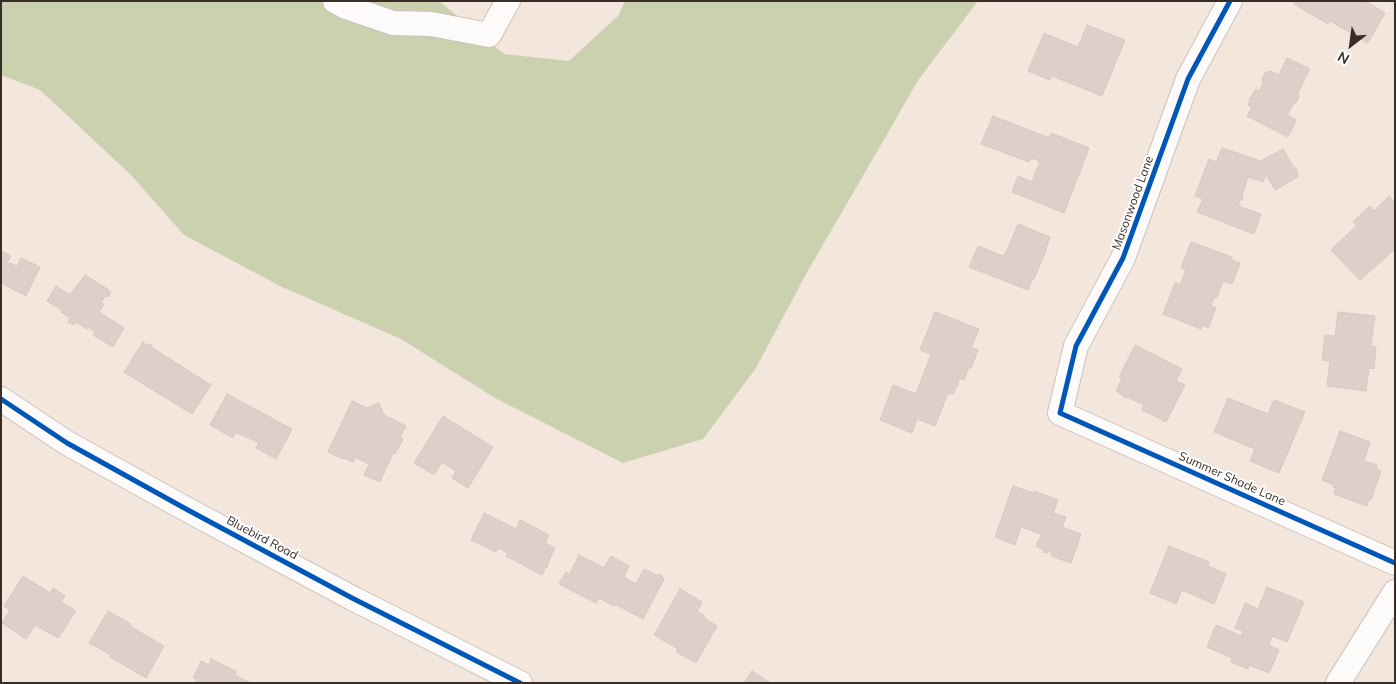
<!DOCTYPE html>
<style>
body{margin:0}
#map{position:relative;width:1396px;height:684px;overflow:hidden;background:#f3e6dd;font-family:Mulish,sans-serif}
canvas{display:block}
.frame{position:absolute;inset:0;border:2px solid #392e27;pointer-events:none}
.north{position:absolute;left:1326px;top:20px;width:50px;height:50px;-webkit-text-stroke:4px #fff;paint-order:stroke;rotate:210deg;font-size:14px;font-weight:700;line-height:20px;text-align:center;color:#392e27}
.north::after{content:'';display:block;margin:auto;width:18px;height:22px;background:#392e27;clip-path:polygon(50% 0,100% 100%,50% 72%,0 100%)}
</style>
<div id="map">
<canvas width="1396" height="684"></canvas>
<div class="frame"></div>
<div class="north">N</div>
</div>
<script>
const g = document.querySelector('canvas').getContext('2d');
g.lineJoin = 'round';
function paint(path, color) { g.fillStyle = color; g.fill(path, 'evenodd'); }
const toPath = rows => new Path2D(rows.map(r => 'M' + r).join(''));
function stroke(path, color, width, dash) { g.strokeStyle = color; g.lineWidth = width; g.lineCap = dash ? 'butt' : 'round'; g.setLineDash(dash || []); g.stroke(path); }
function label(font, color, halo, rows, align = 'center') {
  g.font = font + ' Mulish,sans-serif'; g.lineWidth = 4; g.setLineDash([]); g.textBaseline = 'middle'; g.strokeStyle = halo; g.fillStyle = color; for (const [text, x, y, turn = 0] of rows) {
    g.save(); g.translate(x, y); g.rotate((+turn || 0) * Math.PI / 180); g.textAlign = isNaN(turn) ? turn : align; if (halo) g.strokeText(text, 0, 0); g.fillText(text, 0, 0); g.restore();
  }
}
paint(toPath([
 [1,1,439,1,504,54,569,61,618,16,625,1,978,1,919,79,805,276,756,368,703,439,623,463,495,398,401,339,282,287,184,235,131,175,40,90,1,75]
]), '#cbd1ae');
const building = toPath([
 [1296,1,1365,1,1385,13,1368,43,1330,21,1328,24,1294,4,1296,1],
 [1087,25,1125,40,1102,96,1052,76,1050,80,1028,71,1044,33,1078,47,1087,25],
 [1287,58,1310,69,1298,93,1299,96,1296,103,1293,104,1287,115,1296,120,1288,137,1247,116,1252,107,1248,105,1250,101,1249,100,1256,89,1260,91,1263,83,1262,79,1265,73,1270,71,1279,75,1287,58],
 [993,116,1049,138,1051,133,1089,148,1064,213,1012,192,1018,176,1032,182,1040,161,1031,158,1029,162,981,144,993,116],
 [1222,148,1261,161,1283,149,1294,168,1295,167,1297,171,1296,171,1299,176,1275,190,1266,174,1263,182,1248,177,1242,195,1243,196,1242,200,1240,200,1238,206,1261,214,1254,234,1197,212,1203,199,1195,196,1209,159,1216,162,1222,148],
 [1389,196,1395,202,1395,249,1360,280,1331,250,1357,225,1353,222,1370,206,1374,211,1389,196],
 [1018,224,1050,237,1046,248,1047,248,1034,279,1033,278,1028,290,969,267,978,246,1003,256,1005,253,1006,253,1018,224],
 [1191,242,1232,257,1232,260,1240,263,1232,284,1223,281,1217,297,1216,298,1214,297,1211,306,1216,308,1208,328,1202,325,1201,329,1163,314,1175,283,1180,285,1186,270,1181,268,1191,242],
 [1,251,11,256,7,263,11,264,11,263,17,267,21,258,40,267,26,296,1,283,1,251],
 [85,275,109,290,108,291,111,293,108,297,105,296,101,303,104,304,99,312,124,328,113,347,93,335,95,332,88,327,87,329,76,322,74,325,68,322,70,318,61,312,62,310,47,301,56,286,70,295,85,275],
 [935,312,979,329,971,348,978,350,971,368,969,367,964,380,959,378,958,382,959,382,953,394,948,393,935,426,917,419,912,433,880,420,893,385,916,394,931,354,920,350,935,312],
 [1338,312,1375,316,1371,346,1376,347,1374,369,1369,368,1366,391,1327,386,1330,361,1322,360,1325,335,1335,336,1338,312],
 [143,342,148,346,149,344,152,345,151,347,211,385,192,414,124,372,143,342],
 [1135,345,1182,369,1176,381,1185,385,1166,422,1142,410,1144,405,1127,397,1126,398,1116,391,1122,379,1119,377,1135,345],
 [227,394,292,429,276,459,256,448,259,443,249,438,236,433,233,438,210,425,227,394],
 [1228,398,1268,414,1274,400,1305,412,1279,473,1250,461,1255,449,1214,432,1228,398],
 [352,401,367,408,379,403,384,415,406,426,400,437,403,439,395,454,393,453,380,482,364,475,369,464,355,457,353,462,344,458,343,459,328,452,352,401],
 [443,416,493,447,468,488,452,478,456,471,442,462,434,475,414,463,443,416],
 [1340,431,1370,442,1364,461,1377,465,1376,469,1381,471,1371,500,1369,499,1367,506,1334,494,1336,488,1333,487,1334,485,1322,480,1340,431],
 [1013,486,1034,493,1034,491,1058,500,1053,513,1066,517,1062,527,1081,534,1071,563,1051,556,1052,553,1048,551,1047,553,1043,552,1044,550,1037,547,1037,542,1038,543,1041,534,1021,527,1015,545,995,537,1013,486],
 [484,513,516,529,520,520,549,535,545,543,555,548,547,565,548,566,547,568,546,567,542,575,506,556,508,553,498,548,496,552,471,540,484,513],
 [1169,546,1209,562,1208,566,1226,574,1214,604,1182,590,1176,604,1150,593,1169,546],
 [579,555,604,568,611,556,629,566,624,577,636,584,644,569,658,576,659,574,663,576,662,578,664,579,643,619,615,604,614,606,599,598,596,603,559,584,566,572,570,574,579,555],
 [23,576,50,593,53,588,65,596,61,602,76,611,58,638,35,625,26,639,2,623,10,610,4,606,23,576],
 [1267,587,1304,602,1287,642,1272,636,1269,645,1279,650,1269,673,1249,665,1248,669,1231,662,1232,658,1207,647,1216,625,1241,636,1243,631,1235,628,1245,603,1258,609,1267,587],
 [680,589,702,602,696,614,697,615,699,612,705,616,704,618,717,626,696,663,676,652,678,649,654,635,680,589],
 [108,611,131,624,130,626,164,646,146,678,110,657,111,655,89,643,108,611],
 [211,659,236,671,235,675,251,683,195,683,197,679,193,678,201,661,209,665,211,659],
 [752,671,771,683,744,683,752,671]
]);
paint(building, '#dfcfc9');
stroke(building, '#d4c8c2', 1);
const minor = toPath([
 [335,1,346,7,393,23,431,24,489,35,508,1],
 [1230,1,1188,79,1123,258,1076,346,1060,413,1395,563],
 [1,399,67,443,186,509,352,598,520,683],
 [1338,683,1395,592]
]);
stroke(minor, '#cdc2ba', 26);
stroke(minor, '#fdfbfa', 24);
stroke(toPath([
 [1230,1,1188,79,1123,258,1076,346,1060,413,1395,563],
 [1,399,67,443,186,509,352,598,520,683]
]), '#0057b8', 5);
label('12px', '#392e27', '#fff', [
 ["Masonwood Lane",1133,203,-70],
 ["Summer Shade Lane",1232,479,24],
 ["Bluebird Road",262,538,28]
]);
</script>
